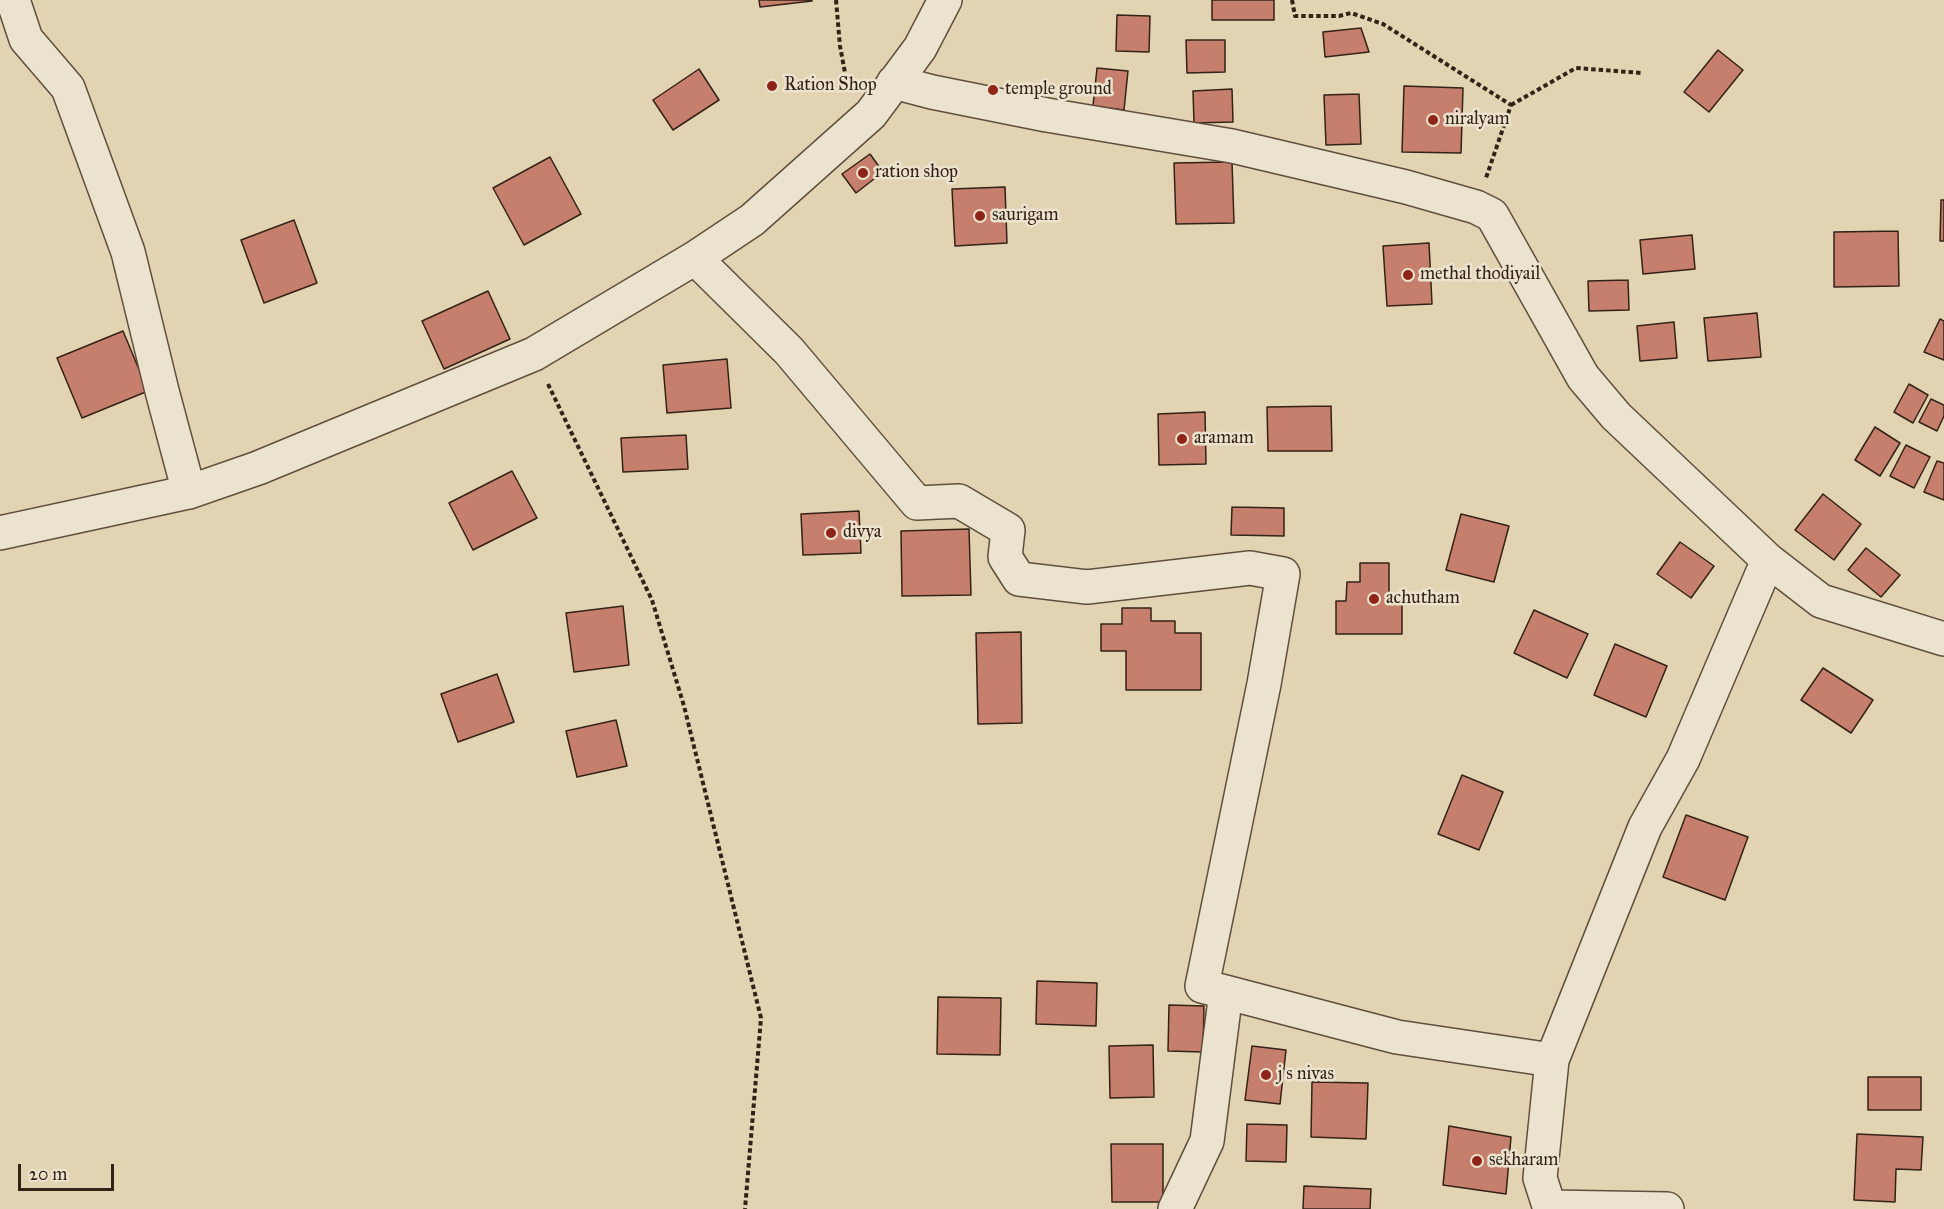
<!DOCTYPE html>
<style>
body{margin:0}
#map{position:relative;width:1944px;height:1209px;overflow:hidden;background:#e2d4b3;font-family:"IM FELL Great Primer",serif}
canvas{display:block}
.scale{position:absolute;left:18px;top:1164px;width:96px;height:27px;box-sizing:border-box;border:3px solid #332216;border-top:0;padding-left:8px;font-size:18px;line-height:21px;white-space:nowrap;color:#332216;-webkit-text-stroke:4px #ece3ce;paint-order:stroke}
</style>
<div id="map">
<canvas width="1944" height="1209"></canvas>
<div class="scale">20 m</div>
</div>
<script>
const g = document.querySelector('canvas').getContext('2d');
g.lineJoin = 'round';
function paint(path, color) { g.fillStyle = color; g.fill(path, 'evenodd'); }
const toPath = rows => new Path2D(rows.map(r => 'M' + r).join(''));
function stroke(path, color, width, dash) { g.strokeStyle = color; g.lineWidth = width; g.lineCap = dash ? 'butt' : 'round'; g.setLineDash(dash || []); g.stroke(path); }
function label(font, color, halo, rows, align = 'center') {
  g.font = font + ' "IM FELL Great Primer",serif'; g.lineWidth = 5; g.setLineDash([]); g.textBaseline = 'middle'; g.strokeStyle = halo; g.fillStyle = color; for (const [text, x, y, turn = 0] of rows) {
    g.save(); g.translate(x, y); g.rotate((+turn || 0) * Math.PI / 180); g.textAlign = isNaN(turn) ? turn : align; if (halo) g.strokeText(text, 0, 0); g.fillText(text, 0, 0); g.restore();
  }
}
const building = toPath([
 [759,0,812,0,812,1,760,7,759,0],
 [1212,0,1274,0,1274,20,1212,20,1212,0],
 [1117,15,1150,16,1149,52,1116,51,1117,15],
 [1361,28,1369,52,1325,57,1323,32,1361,28],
 [1186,40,1225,40,1225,72,1187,73,1186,40],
 [1718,50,1743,70,1709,112,1684,92,1718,50],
 [1097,68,1128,71,1124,110,1093,106,1097,68],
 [699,69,719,100,673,130,653,100,699,69],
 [1404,86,1463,88,1461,153,1402,152,1404,86],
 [1232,89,1233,122,1194,123,1193,91,1232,89],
 [1359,94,1361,144,1326,145,1324,95,1359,94],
 [870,154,883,172,856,193,842,174,870,154],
 [550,157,581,214,524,245,493,188,550,157],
 [1232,162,1234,223,1176,224,1174,163,1232,162],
 [1005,187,1007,243,955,246,952,189,1005,187],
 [1941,200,1944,200,1944,241,1940,241,1941,200],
 [294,220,317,283,264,303,241,240,294,220],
 [1898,231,1899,286,1834,287,1834,232,1898,231],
 [1692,235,1695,269,1643,274,1640,240,1692,235],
 [1429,243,1432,304,1387,306,1383,246,1429,243],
 [1628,280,1629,310,1589,311,1588,281,1628,280],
 [488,291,510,339,444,369,422,321,488,291],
 [1757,313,1761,357,1708,361,1704,318,1757,313],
 [1940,319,1944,321,1944,360,1924,352,1940,319],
 [1674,322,1677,358,1640,361,1637,326,1674,322],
 [123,331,148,391,82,418,57,358,123,331],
 [727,359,731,408,667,413,663,365,727,359],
 [1909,384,1928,395,1913,423,1894,412,1909,384],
 [1931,399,1944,405,1944,416,1937,431,1919,422,1931,399],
 [1331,406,1332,451,1268,451,1267,407,1331,406],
 [1205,412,1206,464,1159,465,1158,414,1205,412],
 [1875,427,1900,443,1880,476,1855,460,1875,427],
 [686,435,688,469,623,472,621,438,686,435],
 [1906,445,1930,457,1914,488,1890,476,1906,445],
 [1937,461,1944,463,1944,500,1924,492,1937,461],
 [512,471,537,518,473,550,449,503,512,471],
 [1823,494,1861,524,1834,560,1795,530,1823,494],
 [1232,507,1284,508,1284,536,1231,535,1232,507],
 [859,511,861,553,803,555,801,514,859,511],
 [1461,514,1509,526,1494,582,1446,570,1461,514],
 [969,529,971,595,902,596,901,531,969,529],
 [1680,542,1714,566,1691,598,1657,574,1680,542],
 [1866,548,1900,575,1881,597,1848,570,1866,548],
 [1360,563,1389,563,1389,597,1402,597,1402,634,1336,634,1336,601,1346,601,1347,582,1360,582,1360,563],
 [623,606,629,665,574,672,566,613,623,606],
 [1122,608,1151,608,1151,621,1175,621,1175,633,1201,633,1201,690,1126,690,1126,651,1101,651,1101,624,1122,624,1122,608],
 [1534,610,1588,634,1567,678,1514,653,1534,610],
 [1021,632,1022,723,978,724,976,633,1021,632],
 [1615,644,1667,666,1646,717,1594,695,1615,644],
 [1823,668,1873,700,1851,733,1801,700,1823,668],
 [497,674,514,722,458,742,441,694,497,674],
 [616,720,627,766,577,777,566,731,616,720],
 [1462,775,1503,792,1479,850,1438,834,1462,775],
 [1686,815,1748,837,1725,900,1663,877,1686,815],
 [1037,981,1097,983,1096,1026,1036,1024,1037,981],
 [938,997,1001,998,1000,1055,937,1054,938,997],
 [1169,1005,1204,1006,1203,1052,1168,1051,1169,1005],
 [1153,1045,1154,1097,1110,1098,1109,1046,1153,1045],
 [1252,1046,1286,1050,1280,1104,1245,1100,1252,1046],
 [1868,1077,1921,1077,1921,1110,1868,1110,1868,1077],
 [1312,1082,1368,1083,1366,1139,1311,1137,1312,1082],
 [1247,1124,1287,1125,1286,1162,1246,1161,1247,1124],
 [1449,1126,1511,1137,1506,1194,1443,1185,1449,1126],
 [1857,1134,1923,1137,1921,1170,1896,1169,1895,1202,1854,1200,1857,1134],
 [1111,1144,1163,1144,1163,1202,1112,1202,1111,1144],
 [1304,1186,1371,1189,1370,1209,1303,1209,1304,1186]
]);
paint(building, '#c77f6d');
stroke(building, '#332216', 1.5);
const street = toPath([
 [13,0,26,39,68,88,128,252,162,391,189,492],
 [894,82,932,92,1047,115,1232,146,1406,187,1476,207,1492,215,1583,377,1616,416,1768,560,1821,601,1944,639],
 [695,258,789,351,917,503,959,501,1008,530,1005,557,1019,579,1087,587,1250,568,1283,574,1264,684,1202,986,1397,1037,1552,1060,1540,1178,1550,1209],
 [0,533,189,492,258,468,534,354,695,258,752,220,871,114,920,48,945,0],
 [1552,1060,1645,827,1683,759,1768,560],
 [1549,1207,1667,1209],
 [1175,1209,1207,1141,1226,992]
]);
stroke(street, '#5f4e3d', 36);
stroke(toPath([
 [836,0,840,46,848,89],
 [1292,0,1295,16,1339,16,1351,13,1383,24,1511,105,1486,178],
 [1511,105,1576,68,1642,73],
 [548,384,652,600,684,706,761,1018,745,1209]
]), '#332216', 4, [4.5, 3]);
stroke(street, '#ece3ce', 33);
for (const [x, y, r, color] of [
 [772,86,6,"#8f2418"],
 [993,90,6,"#8f2418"],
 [1433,120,6,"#8f2418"],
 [863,173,6,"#8f2418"],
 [980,216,6,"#8f2418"],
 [1408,275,6,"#8f2418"],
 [1182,439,6,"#8f2418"],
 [831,533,6,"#8f2418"],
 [1374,599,6,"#8f2418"],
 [1266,1075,6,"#8f2418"],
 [1477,1161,6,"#8f2418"]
]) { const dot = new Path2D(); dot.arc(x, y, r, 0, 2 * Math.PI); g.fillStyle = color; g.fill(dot); stroke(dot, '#ece3ce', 2); }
label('18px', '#332216', '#ece3ce', [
 ["Ration Shop",784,86],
 ["temple ground",1005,90],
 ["niralyam",1445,120],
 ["ration shop",875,173],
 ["saurigam",992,216],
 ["methal thodiyail",1420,275],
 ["aramam",1194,439],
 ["divya",843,533],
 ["achutham",1386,599],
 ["j s nivas",1278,1075],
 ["sekharam",1489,1161]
], 'left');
</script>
